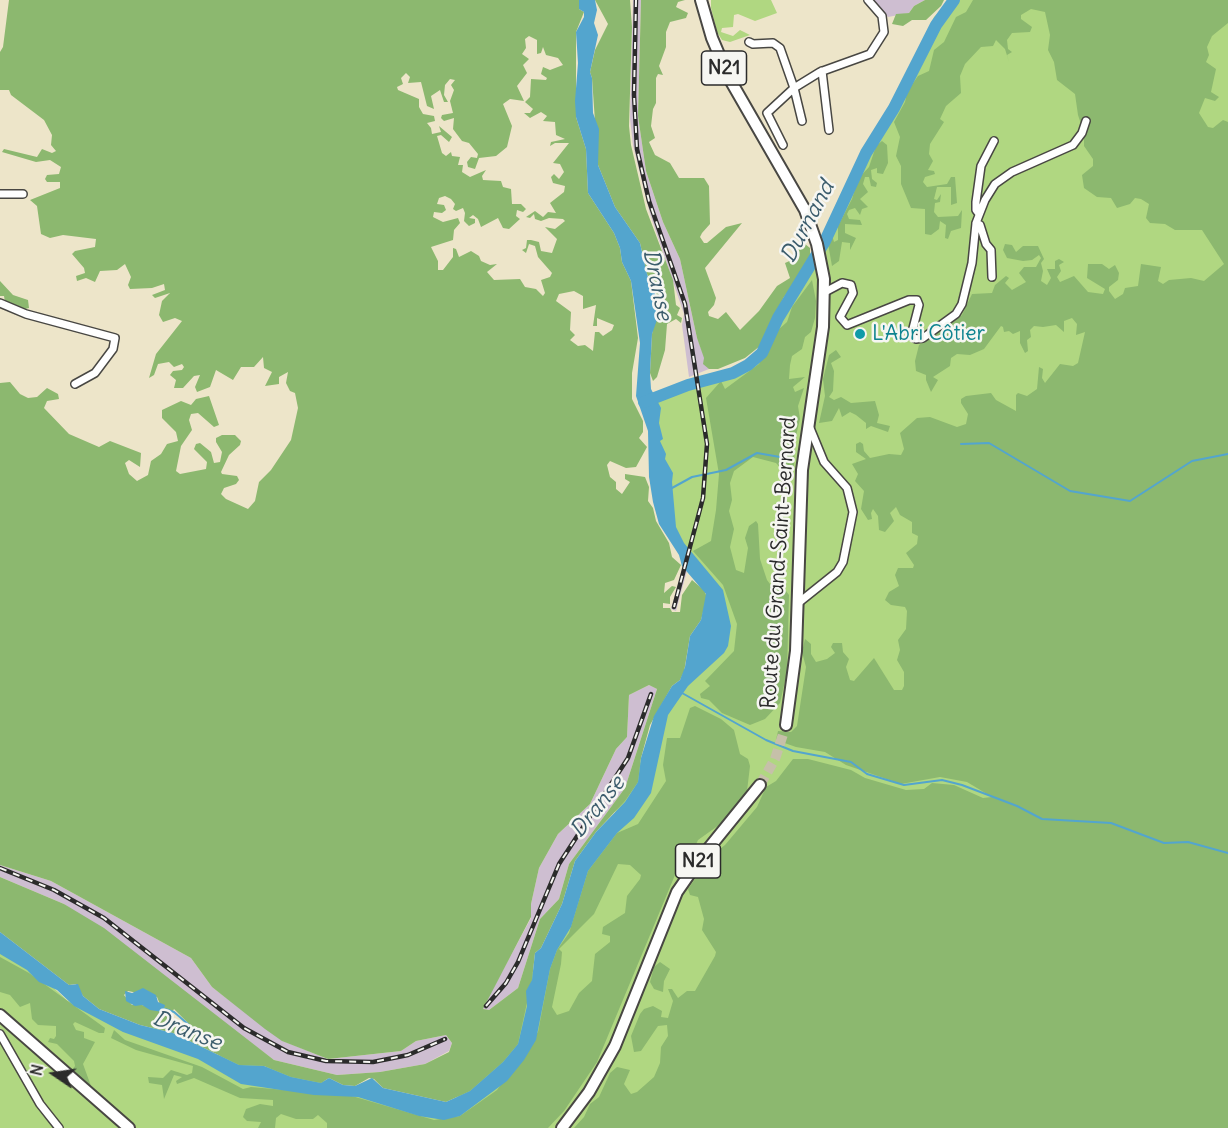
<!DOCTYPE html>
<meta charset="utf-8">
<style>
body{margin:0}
#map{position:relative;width:1228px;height:1128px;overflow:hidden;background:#ede5c9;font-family:Delius,sans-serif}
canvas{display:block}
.north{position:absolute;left:24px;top:1044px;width:60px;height:60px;-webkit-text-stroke:4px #f6f6f2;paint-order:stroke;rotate:283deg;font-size:16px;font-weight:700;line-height:24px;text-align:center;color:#2b2b2b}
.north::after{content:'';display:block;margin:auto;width:21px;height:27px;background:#2b2b2b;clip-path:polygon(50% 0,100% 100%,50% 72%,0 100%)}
</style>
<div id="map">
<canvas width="1228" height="1128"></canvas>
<div class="north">N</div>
</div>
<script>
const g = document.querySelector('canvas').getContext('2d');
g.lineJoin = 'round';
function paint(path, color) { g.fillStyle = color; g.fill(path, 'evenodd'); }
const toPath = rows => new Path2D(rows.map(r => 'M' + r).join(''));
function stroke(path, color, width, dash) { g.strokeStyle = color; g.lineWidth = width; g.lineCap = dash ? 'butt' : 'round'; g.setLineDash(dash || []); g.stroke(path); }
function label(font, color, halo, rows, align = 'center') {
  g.font = font + ' Delius,sans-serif'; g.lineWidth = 5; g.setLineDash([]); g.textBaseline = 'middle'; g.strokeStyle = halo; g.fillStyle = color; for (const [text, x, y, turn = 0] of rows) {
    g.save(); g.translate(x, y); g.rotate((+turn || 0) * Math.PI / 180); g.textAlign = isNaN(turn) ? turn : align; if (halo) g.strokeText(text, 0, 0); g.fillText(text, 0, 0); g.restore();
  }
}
paint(toPath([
 [633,0,641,0,638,116,646,171,663,222,680,259,697,338,709,369,689,377,682,325,684,314,650,214,633,145,630,119],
 [872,0,925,0,914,6,909,13,888,17],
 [684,563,688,567,676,611,671,609],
 [649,685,657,689,625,788,569,864,559,899,540,919,518,988,489,1010,482,1009,531,918,531,904,539,868,558,834,590,804,616,749,627,737,629,695],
 [0,865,51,881,191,958,212,987,283,1041,328,1059,401,1051,416,1041,446,1035,452,1043,449,1051,425,1064,380,1072,337,1075,274,1060,64,904,0,877]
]), '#cebed1');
paint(toPath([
 [711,0,771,0,777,13,755,21,738,14,734,15,733,27,722,28,721,32,733,36,740,30,750,35,730,42,722,40,717,32,711,8],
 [951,0,1228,0,1228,1128,0,1128,0,939,68,1001,194,1049,448,1112,539,962,662,720,720,620,670,524,648,407,661,391,736,373,765,351,792,289,815,264,845,204,852,179,879,125,893,111,934,17]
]), '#b0d781');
paint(toPath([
 [9,0,579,0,579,9,584,12,576,32,576,117,586,149,588,193,614,233,620,248,622,262,631,281,638,338,632,373,632,399,643,421,643,432,639,438,647,447,636,467,626,468,610,461,607,465,610,477,616,482,616,489,622,494,630,482,625,479,625,474,645,477,649,487,648,501,653,508,656,521,669,543,672,557,681,565,674,580,665,583,664,593,672,586,676,587,670,597,670,604,663,603,663,608,670,608,672,612,680,612,682,595,692,580,704,590,707,597,701,620,690,636,684,672,680,680,672,686,650,725,641,758,638,782,625,801,596,832,575,861,562,904,541,948,535,953,532,980,518,1044,503,1062,470,1091,446,1102,383,1088,374,1079,369,1078,355,1086,343,1085,329,1078,321,1083,291,1077,264,1066,239,1065,173,1033,140,1025,99,1009,83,996,76,984,69,985,0,932,0,877,64,904,104,928,274,1060,337,1075,380,1072,425,1064,449,1052,452,1043,446,1035,416,1041,401,1051,328,1059,282,1041,265,1029,212,987,191,958,51,881,0,865,0,383,10,382,20,394,28,398,37,397,47,388,58,394,59,399,47,401,44,408,69,434,99,447,110,441,141,453,140,467,129,460,125,463,129,474,137,481,148,475,151,461,161,454,167,444,178,441,176,432,162,418,162,410,181,401,191,405,196,399,209,396,219,425,214,427,198,413,191,414,189,420,192,430,181,446,176,471,180,474,206,469,207,462,194,449,196,444,200,443,211,452,214,463,220,462,222,452,216,442,216,438,222,435,235,435,241,441,240,445,229,455,221,472,222,474,237,476,239,480,236,484,224,488,221,494,226,499,248,509,255,501,259,482,271,470,291,440,298,408,295,393,290,391,286,383,288,372,279,377,279,384,265,386,272,372,264,368,263,357,254,367,241,367,233,380,216,370,210,387,197,392,195,387,200,375,194,376,183,388,174,388,176,380,170,375,173,371,182,370,184,367,182,364,174,367,169,362,158,364,154,375,149,378,156,354,182,321,175,318,163,322,159,315,162,301,170,293,155,298,152,295,165,290,164,284,152,288,130,289,128,285,131,277,125,264,117,270,100,271,95,282,86,278,77,281,76,276,85,273,84,268,72,254,75,251,95,247,96,239,63,235,50,238,41,234,37,206,30,200,60,188,60,182,47,182,45,179,47,175,59,174,61,167,50,160,36,162,2,152,4,149,37,157,42,149,52,153,56,151,51,145,52,135,44,120,11,95,9,90,0,90,0,52,3,47],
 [529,36,537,40,537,54,541,53,543,47,546,55,558,58,563,65,550,70,543,67,541,74,547,78,546,80,531,79,530,97,525,102,533,109,530,113,524,113,530,118,541,112,547,116,543,121,555,122,556,135,565,139,551,142,550,146,555,143,569,143,553,163,560,164,564,172,559,179,554,174,551,177,553,183,565,186,564,192,550,203,556,213,548,212,543,217,535,211,526,217,530,218,534,214,535,219,541,221,549,218,563,219,565,221,555,229,545,227,557,239,552,253,541,251,539,242,531,240,527,240,526,248,522,250,526,253,529,244,535,246,538,257,552,273,550,277,541,280,545,293,543,296,536,289,525,287,520,279,494,280,487,272,497,264,490,265,481,261,479,256,471,251,459,257,456,249,453,248,453,257,443,270,438,270,438,261,431,247,453,240,454,230,460,223,458,218,443,222,433,217,434,212,442,213,446,210,444,205,437,204,439,198,445,196,451,199,455,204,453,209,456,211,463,208,465,213,464,221,469,226,475,223,475,219,469,218,473,215,478,219,481,227,498,218,503,228,509,229,520,219,516,216,517,210,523,212,526,209,521,204,512,204,511,189,503,187,501,181,483,180,482,176,486,170,470,177,462,172,463,165,458,165,460,157,452,156,451,152,446,156,442,153,437,136,441,135,449,142,452,137,439,126,441,132,432,134,431,128,427,123,435,121,434,116,423,114,419,107,419,99,398,90,397,87,403,84,401,78,406,73,410,77,408,83,421,82,427,106,434,109,431,96,440,90,444,102,448,102,444,95,445,85,450,79,455,80,451,85,454,90,450,101,453,113,442,115,441,118,444,121,454,118,453,129,462,141,469,143,478,154,477,158,471,157,467,162,468,167,475,169,479,158,496,156,507,147,512,126,503,104,510,99,524,101,517,86,527,73,523,65,529,59,522,54,526,48,525,39],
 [574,291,583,296,583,309,596,305,593,326,597,326,597,318,614,325,612,330,603,336,599,332,595,332,593,351,585,345,578,346,570,340,575,335,570,330,571,312,556,301,559,294],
 [649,685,657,689,625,788,569,864,559,899,540,919,518,988,489,1010,483,1009,531,917,531,904,539,868,558,834,590,804,616,749,627,737,629,695],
 [128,991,157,997,163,1012,142,1005,132,1005,124,995],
 [174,1009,188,1023,187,1029,173,1026,172,1013],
 [595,0,630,0,632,27,629,126,631,145,646,209,673,280,676,305,680,308,677,315,682,318,681,323,676,319,667,324,665,350,657,377,653,381,650,373,652,334,658,306,656,290,647,274,640,243,615,207,598,165,592,78,590,72,595,50,608,24],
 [641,0,685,0,678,2,676,7,688,13,686,18,670,22,666,32,666,47,659,66,663,75,658,74,656,78,656,103,653,109,651,126,655,138,649,142,655,155,670,163,679,178,704,178,709,186,710,224,702,233,700,237,704,243,707,243,726,227,742,223,705,268,716,298,714,305,708,312,709,316,718,319,726,312,740,330,759,311,777,286,790,278,785,263,794,259,799,246,805,244,810,248,810,260,806,269,784,297,760,346,745,358,718,369,709,369,703,364,704,358,697,338,680,259,663,222,646,171,638,116],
 [925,0,944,0,941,6,926,20,912,20,903,26,892,24,896,14,909,13,914,6],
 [973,0,1228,0,1228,23,1212,36,1207,47,1209,55,1206,62,1216,69,1211,92,1219,97,1215,101,1205,98,1199,113,1208,127,1213,128,1223,120,1228,122,1228,1128,574,1128,584,1117,590,1104,599,1097,610,1073,617,1067,630,1070,624,1084,631,1094,637,1092,654,1077,660,1063,661,1047,668,1036,667,1025,658,1026,641,1051,634,1052,631,1036,640,1014,644,1009,653,1006,662,1011,661,1017,668,1018,673,1001,668,989,672,989,678,998,687,991,695,991,715,956,716,952,702,930,704,919,698,897,690,895,688,889,712,855,725,845,757,807,766,787,776,781,793,759,808,759,851,770,865,778,906,790,924,789,932,783,954,785,983,798,992,797,967,782,940,777,901,784,846,765,825,752,796,747,776,740,778,731,791,732,797,726,806,667,802,652,805,639,811,644,811,654,816,662,827,659,835,653,831,647,833,643,842,643,843,652,849,659,846,667,850,680,854,681,874,658,894,690,902,690,904,686,904,672,897,660,900,650,898,640,906,629,907,611,905,607,891,605,885,600,889,592,899,586,895,575,898,568,913,568,914,565,906,553,917,544,918,536,912,533,912,522,900,515,896,507,890,513,894,521,885,532,879,530,878,516,873,509,871,513,872,519,868,520,861,509,864,491,855,481,858,474,852,464,866,459,856,452,856,444,860,442,863,444,864,451,870,458,889,454,901,455,904,449,900,433,917,418,930,417,957,427,966,424,968,414,961,403,961,399,966,396,991,393,996,400,1016,411,1016,395,1018,393,1027,396,1037,389,1039,367,1043,369,1042,378,1045,383,1060,364,1073,366,1078,363,1085,332,1076,335,1077,324,1072,318,1064,321,1064,332,1056,325,1043,327,1034,326,1030,330,1031,337,1027,340,1028,351,1025,353,1020,343,1020,331,1013,334,1009,331,1004,332,1003,327,1001,326,984,349,970,355,957,354,951,358,950,366,933,377,938,380,931,392,926,380,926,375,916,371,915,361,919,345,962,315,972,294,992,293,995,285,1006,276,1009,278,1005,283,1012,290,1026,282,1019,273,1024,267,1036,267,1041,258,1039,255,1032,260,1023,261,1007,258,1003,250,1005,244,1012,245,1016,252,1023,246,1038,246,1044,259,1041,263,1043,271,1041,281,1047,285,1051,278,1047,269,1055,269,1055,261,1059,259,1064,262,1059,265,1061,271,1057,277,1060,282,1074,276,1088,292,1103,294,1105,289,1087,278,1088,264,1102,264,1109,269,1115,265,1119,273,1118,280,1109,287,1109,291,1115,299,1123,294,1125,288,1138,286,1141,264,1161,267,1158,281,1163,284,1169,280,1191,278,1204,281,1224,264,1202,230,1175,230,1165,224,1150,223,1146,218,1149,204,1141,199,1135,198,1130,204,1117,208,1111,198,1097,197,1084,188,1082,175,1093,166,1093,159,1084,146,1084,133,1078,115,1075,94,1057,80,1054,62,1048,50,1050,35,1045,12,1031,9,1021,15,1021,19,1032,27,1030,32,1012,33,1007,40,1008,49,1012,52,1007,55,1009,62,1005,49,996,40,993,46,981,47,965,64,960,76,961,93,946,106,940,119,944,122,930,144,929,154,933,161,928,170,934,171,935,174,925,177,923,182,927,187,947,184,951,177,955,177,957,203,951,205,951,187,937,187,934,199,937,200,941,194,940,202,935,203,934,212,938,217,958,216,962,210,961,228,951,231,948,239,945,238,946,225,940,221,939,229,931,235,925,234,925,209,911,208,901,184,901,166,896,156,900,137,894,122,905,102,907,92,918,76,929,71,934,50,944,42,956,17,966,12],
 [882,141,887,145,888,163,883,174,877,173,877,168,871,170,872,179,877,183,876,187,871,186,869,177,865,177,863,184,868,192,860,199,868,207,862,209,860,215,855,208,849,210,847,214,849,219,860,220,862,225,845,224,845,233,856,238,850,250,850,243,842,242,839,261,832,266,827,238,832,235,834,242,838,240,838,226,852,199,858,179,869,167,876,146],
 [812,280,816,301,815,318,811,332,805,337,802,349,792,356,790,365,789,379,805,377,793,387,795,392,804,388,798,406,800,419,795,440,794,467,789,477,776,463,753,457,734,471,730,483,732,500,729,511,734,529,730,547,736,570,744,573,748,548,745,538,749,526,756,521,758,524,760,559,767,580,773,588,786,591,789,595,787,672,780,703,765,719,750,725,722,713,709,700,701,698,700,694,710,686,705,681,734,651,737,624,723,585,693,551,711,541,716,510,719,474,706,398,721,381,725,389,759,364,778,330,787,322,792,307],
 [0,281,13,295,28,300,29,308,21,310,5,302,4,296,0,296],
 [836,350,841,357,831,363,834,371,833,391,829,397,834,400,841,397,851,403,875,401,879,415,877,423,890,426,888,432,871,426,866,429,866,423,856,415,850,412,842,417,839,408,832,421,819,423,825,396,823,379,829,355],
 [695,706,721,719,734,730,740,754,748,759,750,766,747,791,719,825,698,840,689,860,675,875,597,1062,564,1111,548,1128,327,1128,327,1123,318,1115,313,1119,296,1119,281,1114,276,1118,275,1128,258,1128,261,1122,247,1121,243,1117,246,1109,260,1104,273,1106,273,1100,240,1098,194,1078,177,1084,176,1081,182,1077,174,1075,164,1099,162,1085,149,1083,148,1077,163,1078,171,1070,187,1075,192,1073,193,1066,136,1050,111,1038,114,1030,125,1040,202,1067,243,1089,251,1087,352,1096,434,1120,460,1116,497,1090,538,1032,550,969,557,950,569,933,588,871,617,833,638,824,666,781,663,765,667,738,680,738,690,708],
 [618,864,630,865,641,875,640,879,627,896,625,913,603,927,602,934,610,936,610,942,595,954,592,981,579,993,569,1011,557,1015,552,1007,561,964,562,952,559,949,594,914],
 [0,957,29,973,105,1028,104,1033,99,1033,75,1022,73,1024,76,1030,84,1032,84,1038,95,1042,83,1064,91,1086,72,1070,75,1066,74,1061,57,1044,48,1042,50,1038,54,1039,56,1036,56,1026,38,1025,32,1019,30,1003,20,1007,10,995,0,992],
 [660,962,670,969,664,981,663,992,654,989,650,982,654,967]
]), '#8cb86f');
paint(toPath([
 [579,0,595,0,597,10,594,23,598,35,590,72,592,78,593,113,599,129,598,165,615,207,640,243,647,274,657,299,658,317,652,334,650,373,651,389,661,408,659,423,663,439,660,441,666,454,665,459,673,473,672,482,676,527,684,543,723,590,731,626,728,646,724,653,688,686,668,715,651,793,634,818,617,833,588,871,571,927,557,950,550,969,536,1040,524,1060,507,1081,460,1116,444,1120,419,1116,358,1097,314,1095,241,1084,198,1059,123,1032,74,1006,57,990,39,982,27,970,0,954,0,932,69,985,78,984,83,996,99,1009,140,1025,173,1033,239,1065,264,1066,291,1077,321,1083,329,1078,343,1085,355,1086,372,1078,383,1088,446,1102,470,1091,503,1062,518,1044,527,1006,526,991,532,980,535,953,541,948,562,904,575,861,596,832,625,802,638,782,641,758,654,716,672,686,680,680,685,667,690,636,701,620,706,594,682,566,679,555,659,524,653,502,649,477,648,431,636,396,640,343,631,281,622,262,620,248,614,233,588,193,586,149,576,117,575,101,578,63,576,32,584,17,584,12,579,9],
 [143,988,156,995,158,1002,165,1005,163,1012,150,1010,142,1005,135,1006,126,1001,125,991,132,993]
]), '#53a5ce');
stroke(toPath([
 [961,444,989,443,1070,491,1130,501,1192,461,1228,454],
 [672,488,692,477,726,470,757,453,780,457,785,462],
 [682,693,766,740,793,751,851,762,867,774,904,785,942,780,962,785,1017,806,1042,819,1111,823,1164,843,1188,842,1228,853],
 [165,1009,174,1012,197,1032]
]), '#53a5ce', 2);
stroke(toPath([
 [644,402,688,385,733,373,748,365,762,353,778,318,825,241,866,153,894,108,936,25,954,0]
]), '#53a5ce', 12);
stroke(toPath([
 [760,785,775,759,786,725]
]), '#c6c0a9', 10, [10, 5]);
const street = toPath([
 [749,42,753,44,773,43,780,48,794,88,802,121],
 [822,71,829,130],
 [783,145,767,113,794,88,820,72,870,54,884,32,882,16,868,0],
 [0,194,23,194],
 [979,214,976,210,976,202,981,166,994,141],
 [976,223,980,225,986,244,991,250,992,277],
 [825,292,842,283,851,285,853,293,840,317,847,325,909,300,917,300,919,305,911,336,916,339,923,338,956,314,962,304,972,263,976,223,985,200,995,184,1012,172,1073,145,1082,133,1086,121],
 [0,303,26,314,115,338,113,349,95,373,75,384],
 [797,604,837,572,843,562,853,512,847,488,824,462,810,428],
 [0,1034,40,1104,59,1128]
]);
const primary = toPath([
 [701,0,712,38,729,78,805,210,817,244,824,279,823,327,802,470,796,651,786,725],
 [0,1015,129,1128],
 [562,1128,589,1092,615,1046,677,892,700,859,760,785]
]);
stroke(street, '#484743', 10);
stroke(primary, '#484743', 14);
stroke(street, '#fff', 7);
stroke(primary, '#fff', 10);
const rail = toPath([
 [636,0,634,95,637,149,649,201,685,304,707,444,703,498,674,607],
 [0,868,54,890,104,918,244,1028,288,1052,326,1061,373,1062,408,1055,445,1039],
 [486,1006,506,983,518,962,559,864,628,758,651,694]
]);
stroke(rail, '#2b2b2b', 4.5);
stroke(rail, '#f6f6f2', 2, [7]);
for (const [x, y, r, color] of [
 [860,334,6,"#0f9aa8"]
]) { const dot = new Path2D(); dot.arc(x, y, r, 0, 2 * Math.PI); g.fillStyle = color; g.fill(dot); stroke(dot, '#f6f6f2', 2); }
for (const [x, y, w] of [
 [724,68,45],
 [698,861,45]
]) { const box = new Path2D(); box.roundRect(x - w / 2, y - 17, w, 34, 4.5); g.fillStyle = '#f6f6f2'; g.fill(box); stroke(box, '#2b2b2b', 1.5); }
label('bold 20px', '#2b2b2b', null, [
 ["N21",724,68],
 ["N21",698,861]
]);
label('21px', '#0d838f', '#f6f6f2', [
 ["L'Abri Côtier",872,334]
], 'left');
label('21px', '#2b2b2b', '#f6f6f2', [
 ["Route du Grand-Saint-Bernard",779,563,-86]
]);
label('italic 22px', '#3b5c6c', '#f6f6f2', [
 ["Durnand",808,222,-62],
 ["Dranse",657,285,78],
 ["Dranse",598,807,-51],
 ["Dranse",187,1031,22]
]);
</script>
